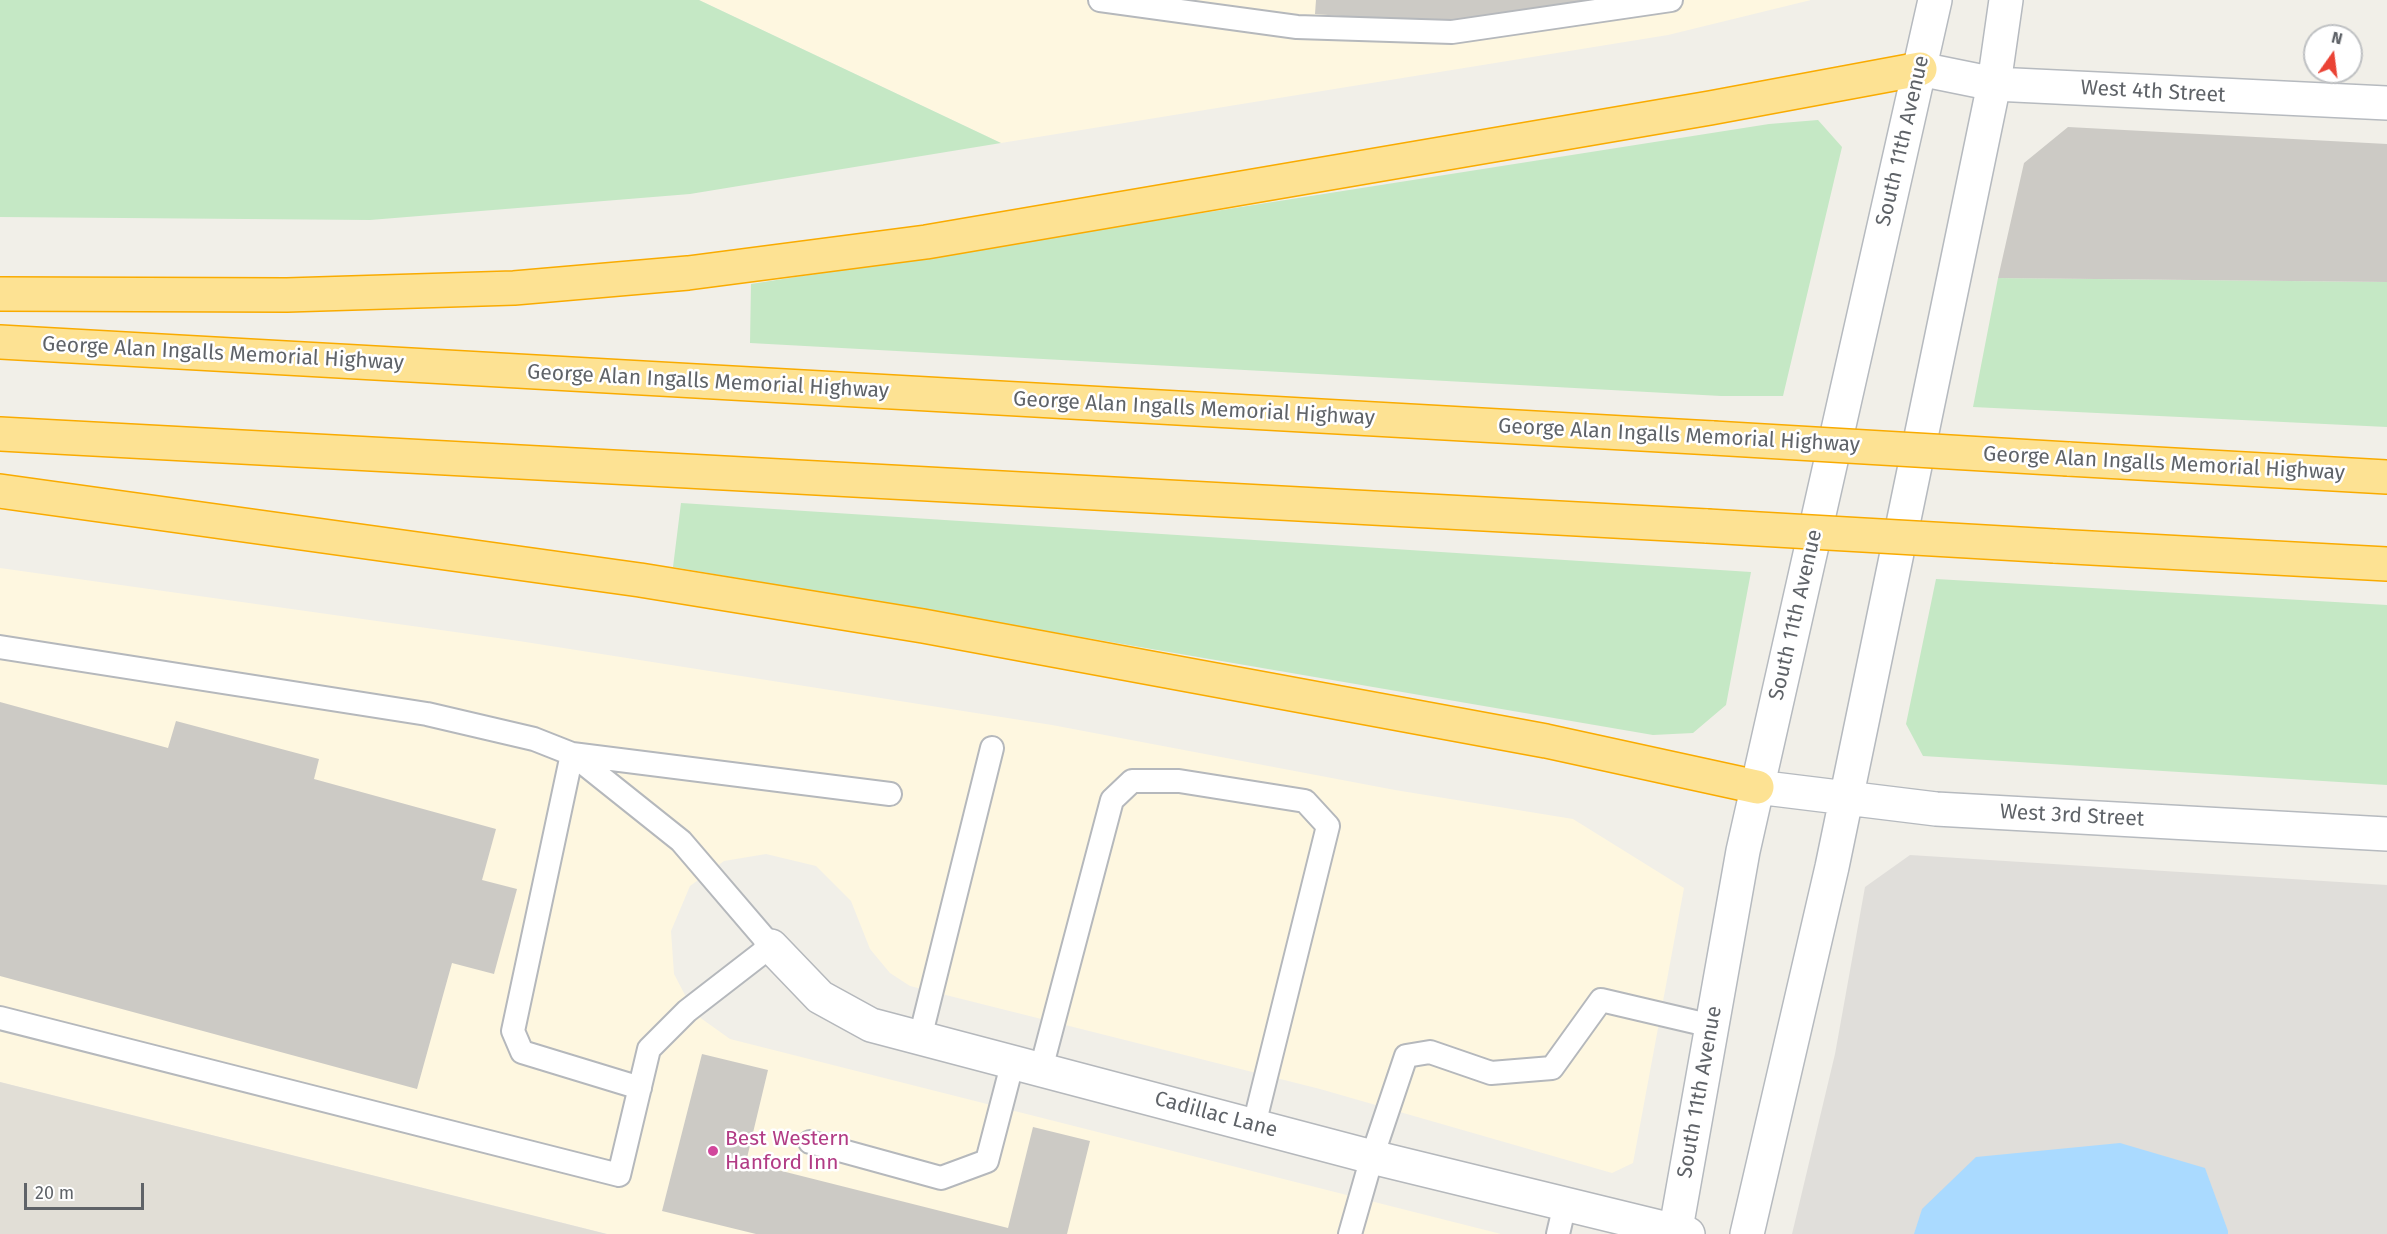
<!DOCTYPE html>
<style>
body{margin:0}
#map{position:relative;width:2387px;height:1234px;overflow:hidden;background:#f1efe8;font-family:"Fira Sans",sans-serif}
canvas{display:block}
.north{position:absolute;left:2303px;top:24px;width:60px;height:60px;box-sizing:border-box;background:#fff;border:2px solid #bfc1c3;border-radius:50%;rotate:14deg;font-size:16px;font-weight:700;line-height:24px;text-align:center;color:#5f6368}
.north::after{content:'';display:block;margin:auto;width:21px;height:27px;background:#ea4335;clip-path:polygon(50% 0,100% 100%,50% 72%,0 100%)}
.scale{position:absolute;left:24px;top:1183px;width:120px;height:27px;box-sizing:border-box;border:3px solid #5f6368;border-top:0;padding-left:8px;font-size:18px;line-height:21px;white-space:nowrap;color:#5f6368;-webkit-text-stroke:4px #fff;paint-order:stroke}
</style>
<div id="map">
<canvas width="2387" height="1234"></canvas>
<div class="north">N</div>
<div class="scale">20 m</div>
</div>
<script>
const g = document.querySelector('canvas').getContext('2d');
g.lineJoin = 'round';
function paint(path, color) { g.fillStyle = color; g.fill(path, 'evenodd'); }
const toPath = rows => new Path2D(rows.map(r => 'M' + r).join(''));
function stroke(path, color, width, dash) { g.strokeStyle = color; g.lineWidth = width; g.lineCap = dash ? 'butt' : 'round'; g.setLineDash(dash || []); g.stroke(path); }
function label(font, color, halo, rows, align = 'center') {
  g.font = font + ' "Fira Sans",sans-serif'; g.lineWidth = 5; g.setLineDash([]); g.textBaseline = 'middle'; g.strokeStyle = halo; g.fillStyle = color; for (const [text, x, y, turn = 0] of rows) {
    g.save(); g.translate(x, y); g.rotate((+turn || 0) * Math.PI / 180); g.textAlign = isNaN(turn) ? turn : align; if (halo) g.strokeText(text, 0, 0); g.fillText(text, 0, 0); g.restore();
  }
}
paint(toPath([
 [699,0,1811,0,1668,35,1001,143],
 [0,568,519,641,1052,725,1395,790,1573,819,1684,888,1633,1163,1612,1173,1320,1089,910,986,890,973,870,949,851,901,816,866,766,854,724,861,690,886,671,931,674,974,695,1014,730,1039,1501,1234,607,1234,0,1082]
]), '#fef7e0');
paint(toPath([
 [1910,855,2387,885,2387,1234,1792,1234,1835,1054,1865,887]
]), '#e0deda');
paint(toPath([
 [0,1082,607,1234,0,1234]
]), '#e1ded6');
paint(toPath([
 [0,0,699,0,1001,143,690,194,370,220,0,217],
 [1818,120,1842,147,1783,396,1721,396,750,343,751,284,1769,124],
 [1998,278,2387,282,2387,427,1973,407],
 [681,503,1751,572,1726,705,1693,733,1653,735,673,567],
 [1936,579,2387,605,2387,785,1923,756,1906,724]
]), '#c5e8c5');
paint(toPath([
 [2120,1143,2205,1168,2228,1231,2228,1234,1914,1234,1922,1209,1976,1157]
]), '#aadaff');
paint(toPath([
 [1316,0,1604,0,1460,25,1315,14],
 [2068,127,2387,144,2387,282,1998,278,2024,163],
 [0,702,168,748,176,721,319,759,314,779,496,829,482,880,517,889,494,974,452,963,417,1089,0,976],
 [702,1054,768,1070,746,1162,1008,1228,1033,1127,1090,1141,1067,1234,756,1234,662,1211]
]), '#cccac5');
const service = toPath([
 [1100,0,1297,27,1452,32,1671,0],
 [0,647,427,714,534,739,572,754,681,841,771,946,687,1011,649,1049,619,1175,0,1018],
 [920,1038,992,748],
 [1041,1069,1112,800,1132,781,1179,781,1305,801,1328,826,1254,1125],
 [640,1088,522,1052,513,1031,572,754,890,794],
 [810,1142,941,1178,987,1161,1013,1061],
 [1350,1234,1372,1157,1406,1056,1430,1052,1491,1073,1552,1068,1601,1000,1712,1026],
 [1558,1234,1565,1204]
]);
const minor = toPath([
 [771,946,820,997,871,1025,1372,1157,1688,1234]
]);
const secondary = toPath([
 [1920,69,1994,84,2387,103],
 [1757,787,1936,809,2387,834],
 [1675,1234,1743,851,1935,0],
 [1747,1234,1832,867,1994,84,2006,0]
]);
const motorway = toPath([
 [0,294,287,295,514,288,688,273,926,242,1710,108,1920,69],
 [0,342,1713,438],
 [0,434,1707,526],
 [2068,459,2387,477],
 [0,491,640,580,923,626,1546,741,1757,787],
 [2054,546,2387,564]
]);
stroke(service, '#b5b8bc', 26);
stroke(minor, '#b5b8bc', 36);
stroke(secondary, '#b6babf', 36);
stroke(motorway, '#f9ab00', 36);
stroke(service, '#fff', 22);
stroke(minor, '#fff', 33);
stroke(secondary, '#fff', 33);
stroke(motorway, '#fde293', 33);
const motorwayBridge = toPath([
 [1713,438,2068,459],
 [1707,526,2054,546]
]);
stroke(motorwayBridge, '#f9ab00', 36, []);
stroke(motorwayBridge, '#fde293', 33);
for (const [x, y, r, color] of [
 [713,1151,6,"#d1479c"]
]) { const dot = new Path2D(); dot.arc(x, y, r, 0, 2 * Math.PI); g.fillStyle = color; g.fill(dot); stroke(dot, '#fff', 2); }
label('21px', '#5f6368', '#fff', [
 ["West 4th Street",2153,92,3],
 ["South 11th Avenue",1903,141,-77],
 ["George Alan Ingalls Memorial Highway",223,354,3],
 ["George Alan Ingalls Memorial Highway",708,382,3],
 ["George Alan Ingalls Memorial Highway",1194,409,3],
 ["George Alan Ingalls Memorial Highway",1679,436,3],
 ["George Alan Ingalls Memorial Highway",2164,464,3],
 ["South 11th Avenue",1796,615,-77],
 ["West 3rd Street",2072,816,3],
 ["South 11th Avenue",1700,1092,-80],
 ["Cadillac Lane",1216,1115,15]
]);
label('21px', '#b23c85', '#fff', [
 ["Best Western",725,1139],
 ["Hanford Inn",725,1163]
], 'left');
</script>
